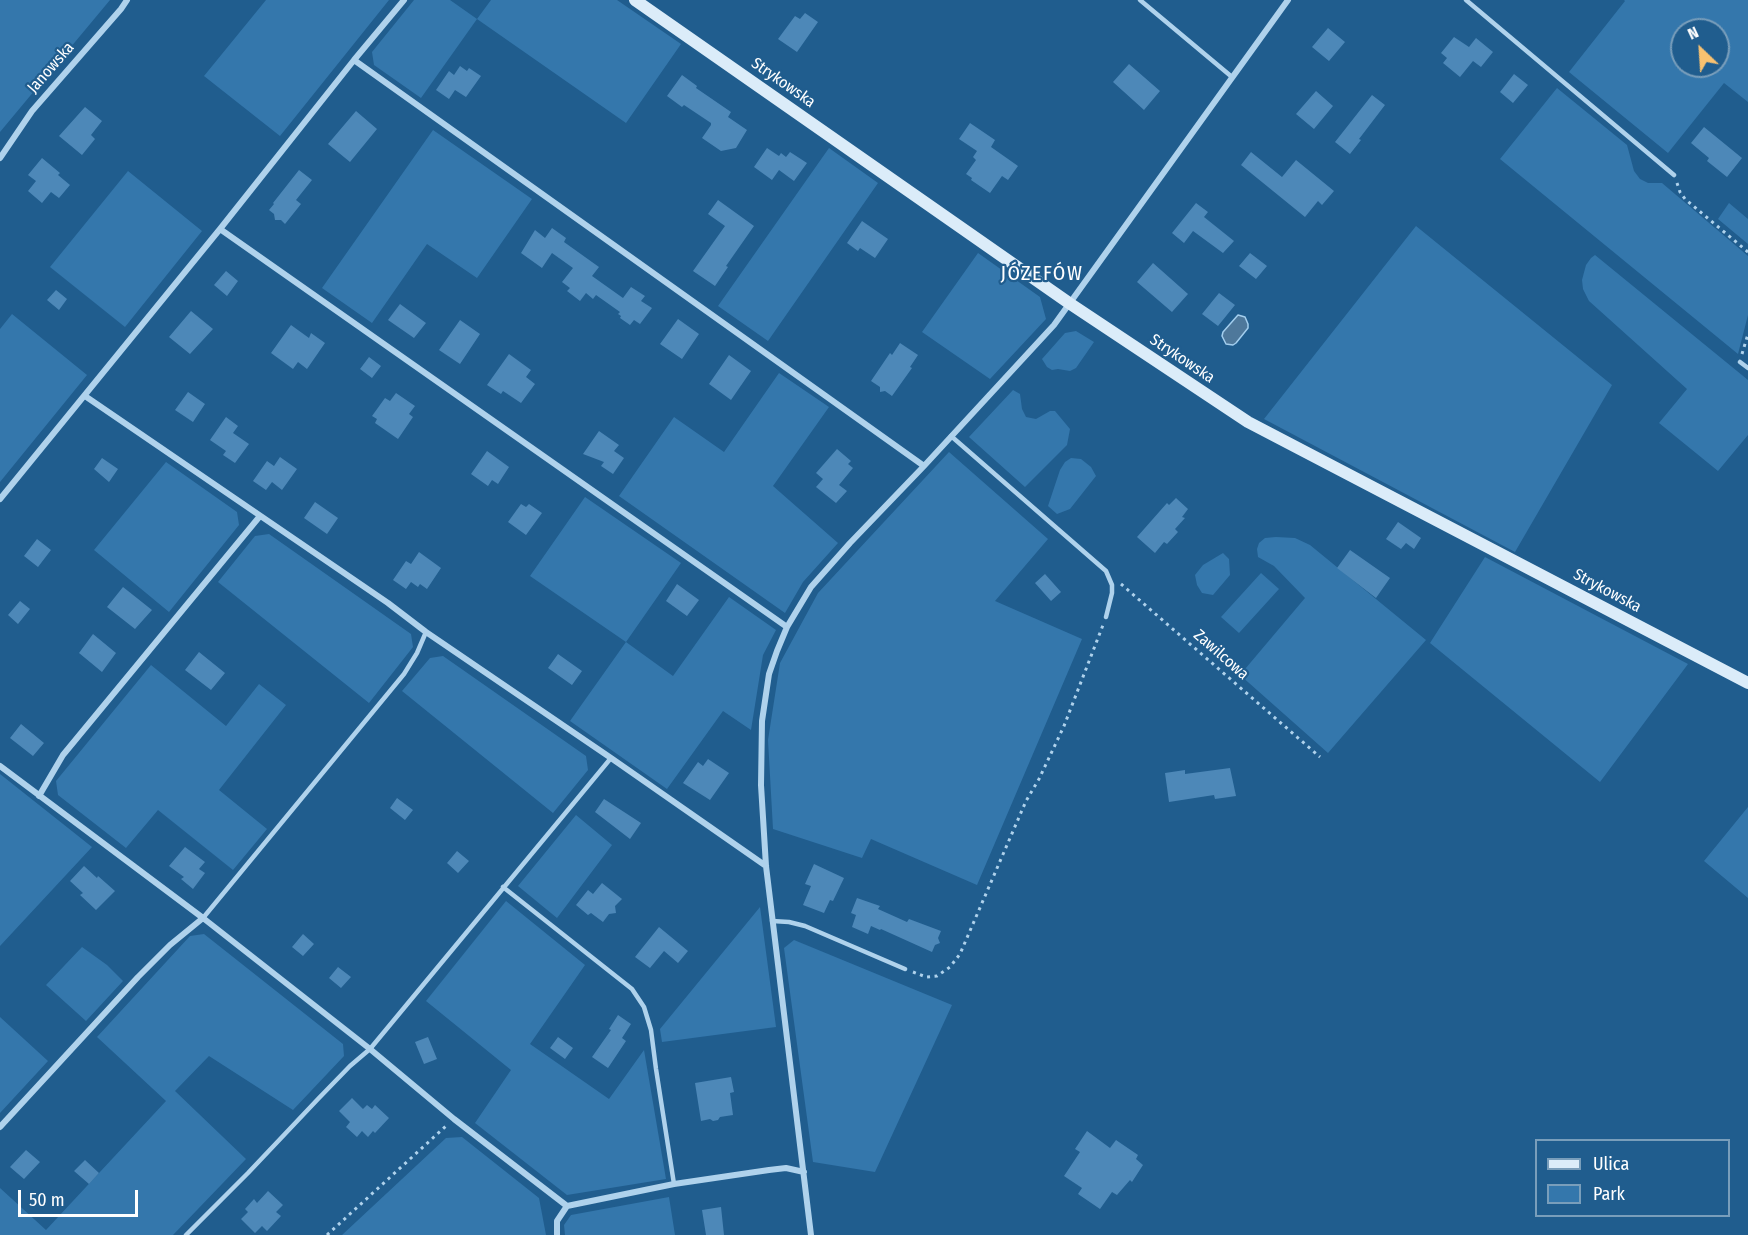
<!DOCTYPE html>
<meta charset="utf-8">
<style>
body{margin:0}
#map{position:relative;width:1748px;height:1235px;overflow:hidden;background:#205d8e;font-family:"Fira Sans Condensed",sans-serif}
canvas{display:block}
.legend{position:absolute;left:1535px;top:1139px;width:195px;height:78px;box-sizing:border-box;background:#205d8e;border:2px solid #799ebb;margin:0;padding:8px 10px;list-style:none;font-size:18px;color:#fff}
.legend li{display:flex;align-items:center;gap:12px;height:30px}
.legend b{width:30px;border:2px solid #799ebb}
.north{position:absolute;left:1670px;top:18px;width:60px;height:60px;box-sizing:border-box;background:#205d8e;border:2px solid #799ebb;border-radius:50%;rotate:335deg;font-size:16px;font-weight:700;line-height:24px;text-align:center;color:#fff}
.north::after{content:'';display:block;margin:auto;width:21px;height:27px;background:#f9c270;clip-path:polygon(50% 0,100% 100%,50% 72%,0 100%)}
.scale{position:absolute;left:18px;top:1190px;width:120px;height:27px;box-sizing:border-box;border:3px solid #fff;border-top:0;padding-left:8px;font-size:18px;line-height:21px;white-space:nowrap;color:#fff;-webkit-text-stroke:4px #205d8e;paint-order:stroke}
</style>
<div id="map">
<canvas width="1748" height="1235"></canvas>
<ul class="legend">
<li><b style="height:8px;background:#dbecf9"></b>Ulica</li>
<li><b style="height:16px;background:#3477ac"></b>Park</li>
</ul>
<div class="north">N</div>
<div class="scale">50 m</div>
</div>
<script>
const g = document.querySelector('canvas').getContext('2d');
g.lineJoin = 'round';
function paint(path, color) { g.fillStyle = color; g.fill(path, 'evenodd'); }
const toPath = rows => new Path2D(rows.map(r => 'M' + r).join(''));
function stroke(path, color, width, dash) { g.strokeStyle = color; g.lineWidth = width; g.lineCap = dash ? 'butt' : 'round'; g.setLineDash(dash || []); g.stroke(path); }
function label(font, color, halo, rows, align = 'center') {
  g.font = font + ' "Fira Sans Condensed",sans-serif'; g.lineWidth = 4.5; g.setLineDash([]); g.textBaseline = 'middle'; g.strokeStyle = halo; g.fillStyle = color; for (const [text, x, y, turn = 0] of rows) {
    g.save(); g.translate(x, y); g.rotate((+turn || 0) * Math.PI / 180); g.textAlign = isNaN(turn) ? turn : align; if (halo) g.strokeText(text, 0, 0); g.fillText(text, 0, 0); g.restore();
  }
}
paint(toPath([
 [0,0,110,0,0,132],
 [266,0,389,0,280,136,204,76],
 [414,0,450,0,477,19,491,0,617,0,681,44,626,123,477,19,421,98,374,65,372,52],
 [1624,0,1748,0,1748,102,1724,83,1668,153,1569,72,1625,1],
 [1682,30,1718,30,1718,66,1682,66],
 [1557,88,1627,145,1634,171,1640,179,1648,183,1662,183,1748,256,1748,315,1738,354,1500,159],
 [433,130,532,199,477,278,427,244,372,323,322,288],
 [829,148,878,183,768,341,718,306],
 [128,171,202,231,125,327,50,267],
 [1729,203,1748,219,1748,244,1718,219],
 [1416,226,1612,385,1515,552,1264,419],
 [978,253,1040,297,1046,319,990,379,922,332],
 [1595,255,1748,380,1748,435,1718,471,1659,423,1687,389,1589,301,1583,289,1582,280,1586,265,1591,258],
 [12,314,87,375,0,482,0,329],
 [1076,331,1094,342,1076,368,1070,371,1058,369,1052,370,1047,367,1042,359,1065,333],
 [779,373,829,407,773,486,838,543,803,582,785,613,619,496,674,417,724,452],
 [1013,390,1020,394,1022,409,1026,417,1036,419,1050,411,1055,411,1070,429,1067,445,1025,487,969,437],
 [949,452,1048,539,995,601,1082,639,977,885,871,839,862,858,773,829,768,740,780,663,818,593],
 [1071,458,1081,459,1091,467,1096,476,1070,509,1057,514,1048,506,1060,470,1065,462],
 [166,462,237,512,239,525,169,612,94,550],
 [585,497,681,563,626,642,673,676,729,597,776,630,763,655,751,730,723,711,667,789,570,721,626,642,530,576],
 [269,534,411,634,413,647,369,703,218,582,255,536],
 [1276,537,1295,538,1310,545,1426,640,1328,753,1240,675,1305,598,1274,566,1258,557,1257,549,1259,543,1265,538],
 [1223,553,1229,559,1230,575,1213,595,1202,593,1197,585,1195,575,1203,565],
 [1485,557,1688,664,1600,782,1430,643],
 [1261,573,1279,589,1239,633,1221,617],
 [443,656,586,756,588,770,553,813,402,691,430,658],
 [151,665,226,726,259,684,286,705,219,790,267,829,233,870,158,810,126,848,58,795,56,781],
 [0,774,92,847,0,946],
 [1748,807,1748,898,1704,861],
 [576,815,612,845,557,918,518,886],
 [506,901,585,965,530,1044,609,1099,644,1050,666,1179,567,1195,475,1123,511,1070,426,1001],
 [760,907,776,1027,662,1042,660,1029],
 [204,934,343,1044,344,1056,293,1110,209,1056,175,1091,246,1159,173,1235,0,1235,0,1188,46,1230,166,1101,97,1037,190,936],
 [794,940,952,1005,875,1172,813,1162,784,948],
 [82,947,107,965,123,981,86,1021,46,985],
 [0,1017,48,1061,0,1113],
 [462,1137,539,1198,546,1235,342,1235,446,1138],
 [669,1197,675,1235,565,1235,564,1225,571,1215]
]), '#3477ac');
const water = toPath([
 [1238,315,1245,317,1248,324,1248,328,1236,343,1233,345,1226,344,1222,336,1223,332,1238,315]
]);
paint(water, '#4e789b');
stroke(water, '#a3ceee', 1.5);
paint(toPath([
 [805,13,818,22,797,52,778,39,795,16,800,19],
 [1328,28,1345,42,1329,61,1312,47],
 [1454,37,1469,47,1476,38,1493,52,1481,67,1473,61,1460,77,1443,63,1447,58,1441,53],
 [1129,64,1160,91,1144,110,1113,82],
 [460,66,467,71,469,68,481,76,466,97,455,90,449,99,436,90,449,71,454,75],
 [1514,74,1528,85,1513,103,1500,92],
 [682,75,697,86,696,88,731,112,728,117,747,130,736,148,721,151,702,138,711,125,711,123,684,105,682,107,667,96],
 [1316,91,1333,106,1314,129,1296,114],
 [1372,95,1385,105,1359,139,1361,140,1350,154,1335,142],
 [85,107,102,121,91,135,95,139,82,155,59,136],
 [356,111,377,129,350,162,328,144],
 [970,123,995,140,991,147,1018,166,1008,180,1002,176,990,193,971,180,972,178,966,174,976,160,973,157,977,151,959,139],
 [1704,127,1742,158,1727,177,1707,161,1709,158,1691,143],
 [767,148,779,156,781,153,786,157,790,152,807,163,794,181,779,170,772,180,754,167],
 [1251,152,1282,177,1296,160,1334,191,1322,205,1318,201,1305,217,1241,165],
 [42,158,60,173,58,175,70,185,59,198,51,192,42,203,28,191,36,181,28,175],
 [299,170,312,180,296,200,301,204,285,224,281,220,275,220,274,214,269,210,274,204,273,203],
 [718,200,754,226,726,266,728,267,715,286,693,271,725,226,708,214],
 [1196,203,1208,212,1204,217,1234,241,1223,253,1193,231,1184,243,1172,233],
 [862,221,888,239,875,258,860,248,858,251,847,243],
 [552,228,566,238,564,242,599,267,592,276,623,298,631,287,645,296,641,301,652,308,640,324,634,320,630,325,620,318,621,316,618,314,620,312,596,295,593,299,586,293,580,301,567,291,570,288,562,282,573,268,552,253,542,268,521,253,535,230,545,238],
 [1250,253,1267,266,1256,279,1239,266],
 [1153,263,1188,294,1172,312,1137,282],
 [226,271,238,281,227,296,214,285],
 [56,290,67,299,59,310,47,300],
 [1219,293,1235,305,1218,326,1202,314],
 [400,304,426,323,414,338,388,320],
 [191,311,213,329,190,354,169,337],
 [678,319,699,334,682,359,660,344],
 [460,320,480,334,460,364,439,350],
 [291,325,309,338,311,333,325,343,307,369,298,362,293,369,271,353],
 [900,343,918,355,910,367,912,368,892,396,885,391,880,392,880,387,871,381,890,353,892,355],
 [509,354,531,370,526,377,535,384,521,403,503,391,501,394,487,385],
 [729,355,751,371,731,400,709,384],
 [369,357,381,366,372,378,360,369],
 [188,392,205,404,193,422,175,410],
 [396,393,415,406,409,414,413,417,398,439,375,423,377,419,372,416,385,398,390,401],
 [226,417,238,426,233,433,249,444,235,463,223,455,226,451,210,440],
 [599,431,619,445,614,451,624,458,613,474,601,466,604,462,583,454],
 [837,449,851,461,848,464,853,468,839,485,847,491,836,503,816,487,823,479,816,473],
 [487,451,509,467,498,484,492,480,488,486,471,474],
 [280,457,297,469,282,490,272,482,266,490,253,481,267,461,274,466],
 [102,458,118,469,109,482,94,469],
 [1176,498,1188,509,1182,517,1185,518,1175,529,1178,532,1167,544,1164,542,1155,553,1137,537,1167,503,1169,505],
 [315,502,338,518,327,534,304,518],
 [521,504,526,507,529,504,542,513,526,535,508,522],
 [1398,522,1421,538,1414,549,1406,543,1401,549,1386,539],
 [37,539,51,550,38,567,24,556],
 [1350,550,1390,578,1376,598,1337,568],
 [419,552,441,568,427,589,420,584,418,587,411,582,406,589,393,580,406,561,411,564],
 [1045,574,1061,592,1051,601,1035,583],
 [677,584,699,600,687,616,666,601],
 [123,587,152,610,135,629,107,607],
 [20,601,30,609,18,624,8,615],
 [93,634,116,653,102,672,79,653],
 [199,652,225,673,211,690,185,670],
 [558,654,582,671,572,685,548,668],
 [21,724,44,743,33,756,10,738],
 [708,759,729,773,710,800,683,783,698,762,703,766],
 [1230,768,1236,796,1215,799,1214,795,1169,802,1165,773,1185,770,1185,774],
 [397,798,413,810,405,820,390,808],
 [604,799,641,823,630,839,595,812],
 [185,847,205,862,199,869,205,873,193,889,181,879,184,877,169,866],
 [457,851,469,861,458,873,447,863],
 [814,864,844,878,833,901,830,900,824,913,803,905,811,886,805,884],
 [84,866,97,878,98,876,115,891,96,910,80,895,83,893,70,881],
 [602,883,622,899,615,906,616,913,609,914,603,922,591,913,588,915,576,905,588,890,593,894],
 [857,898,880,906,878,909,907,922,909,919,941,931,938,938,940,943,935,945,932,952,881,929,880,930,871,926,868,934,852,927,856,915,851,913],
 [659,927,688,951,678,963,664,951,650,968,635,957],
 [303,934,314,944,303,956,292,947],
 [338,967,351,977,341,988,329,978],
 [618,1015,631,1024,622,1038,626,1041,608,1068,592,1057,611,1030,609,1029],
 [428,1037,437,1059,424,1064,415,1042],
 [558,1037,573,1048,565,1059,550,1048],
 [731,1077,734,1092,730,1093,733,1115,720,1117,718,1120,713,1121,710,1119,701,1121,695,1083],
 [352,1098,363,1109,367,1105,372,1109,375,1105,389,1118,375,1133,373,1131,368,1137,362,1131,357,1137,346,1127,350,1122,339,1111],
 [1087,1131,1110,1148,1116,1140,1138,1155,1136,1159,1143,1165,1132,1182,1130,1180,1117,1195,1112,1192,1100,1209,1078,1194,1082,1188,1064,1176,1080,1152,1075,1149],
 [26,1150,40,1162,24,1179,10,1167],
 [85,1160,99,1173,89,1184,74,1171],
 [268,1191,283,1205,276,1212,281,1216,267,1231,262,1226,255,1233,241,1219,248,1212,245,1209,254,1199,257,1203],
 [721,1207,724,1235,706,1235,702,1210]
]), '#4d88b8');
stroke(toPath([
 [1677,183,1680,192,1685,199,1748,252],
 [1742,354,1748,334],
 [1121,584,1320,757],
 [913,972,926,977,937,976,950,967,960,954,1026,801,1039,779,1064,726,1103,625],
 [327,1235,446,1126]
]), '#afd2ec', 3, [3, 4.5]);
stroke(toPath([
 [1140,0,1232,77],
 [1466,0,1674,175],
 [1740,362,1748,368],
 [951,436,1106,571,1112,585,1112,593,1106,617],
 [503,887,632,989,644,1007,651,1030,656,1069,674,1184],
 [203,918,404,674,417,653,426,632],
 [772,921,789,922,805,926,905,969],
 [186,1235,248,1173,318,1099,350,1066,370,1049,611,758]
]), '#afd2ec', 4.5);
stroke(toPath([
 [354,60,924,466],
 [0,158,32,111,121,9,127,0],
 [220,229,787,627],
 [85,396,388,603,426,632,611,758,766,866],
 [0,499,220,229,354,60,404,0],
 [0,766,203,918,370,1049,454,1119,567,1206],
 [39,796,63,755,260,516],
 [0,1127,138,977,170,945,203,918],
 [557,1235,557,1221,567,1206,674,1184,769,1170,786,1168,804,1172],
 [811,1235,766,866,761,785,762,721,769,674,777,651,787,627,811,587,850,543,924,466,1054,325,1288,0]
]), '#afd2ec', 6);
stroke(toPath([
 [635,0,1069,303,1248,422,1748,683]
]), '#dbecf9', 12);
label('16px', '#fff', '#205d8e', [
 ["Janowska",51,68,-49],
 ["Strykowska",783,83,35],
 ["Strykowska",1182,359,34],
 ["Strykowska",1607,591,28],
 ["Zawilcowa",1221,655,41]
]);
g.letterSpacing = '1.5px';
label('20px', '#fff', '#205d8e', [
 ["JÓZEFÓW",1042,274]
]);
g.letterSpacing = '0px';
</script>
